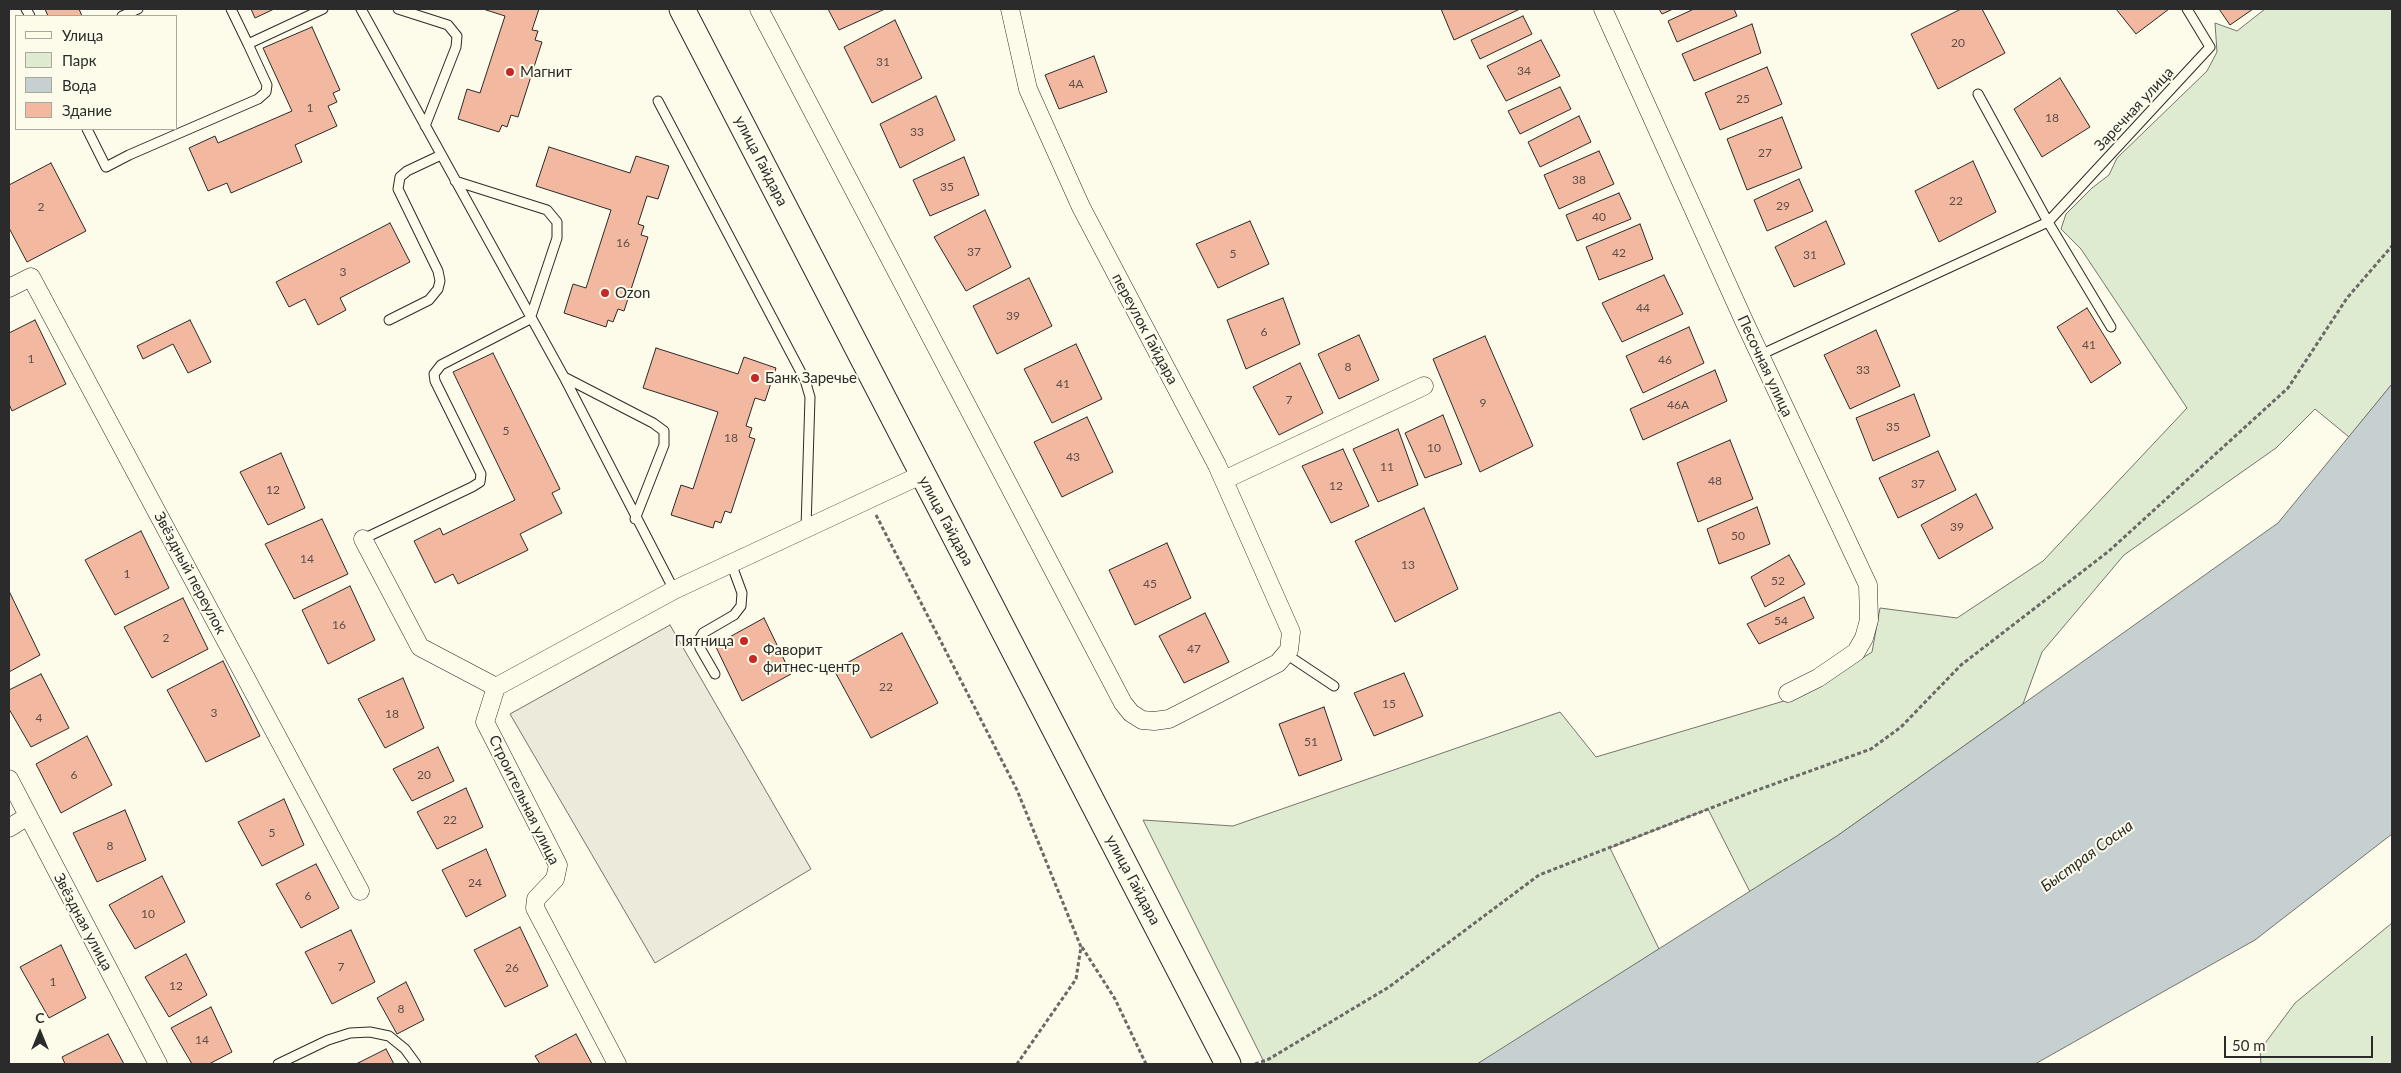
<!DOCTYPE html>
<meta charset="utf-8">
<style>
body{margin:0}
#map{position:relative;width:2401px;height:1073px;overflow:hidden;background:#fdfbea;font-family:Lato,sans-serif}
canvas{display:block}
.frame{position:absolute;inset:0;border:10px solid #2b2b2b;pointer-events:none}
.legend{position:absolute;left:15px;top:15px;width:162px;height:115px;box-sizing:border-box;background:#fdfbea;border:1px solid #a9a89e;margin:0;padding:6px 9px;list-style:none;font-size:15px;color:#2b2b2b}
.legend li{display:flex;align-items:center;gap:10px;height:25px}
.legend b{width:25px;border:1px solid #a9a89e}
.north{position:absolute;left:15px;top:1008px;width:50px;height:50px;-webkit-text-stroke:4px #fdfbea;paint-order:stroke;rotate:0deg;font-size:14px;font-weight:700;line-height:20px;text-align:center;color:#2b2b2b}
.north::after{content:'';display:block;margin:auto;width:18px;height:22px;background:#2b2b2b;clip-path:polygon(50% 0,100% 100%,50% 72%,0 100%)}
.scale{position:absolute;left:2224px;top:1036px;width:149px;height:22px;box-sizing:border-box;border:2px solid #2b2b2b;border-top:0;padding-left:6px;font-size:15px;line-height:18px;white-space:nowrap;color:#2b2b2b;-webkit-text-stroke:4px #fdfbea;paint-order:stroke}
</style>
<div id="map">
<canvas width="2401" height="1073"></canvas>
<div class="frame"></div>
<ul class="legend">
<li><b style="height:6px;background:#fdfbea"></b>Улица</li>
<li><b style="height:14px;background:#deebd1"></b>Парк</li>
<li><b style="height:14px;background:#c7d0d0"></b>Вода</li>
<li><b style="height:14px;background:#f2b8a0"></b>Здание</li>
</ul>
<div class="north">С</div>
<div class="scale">50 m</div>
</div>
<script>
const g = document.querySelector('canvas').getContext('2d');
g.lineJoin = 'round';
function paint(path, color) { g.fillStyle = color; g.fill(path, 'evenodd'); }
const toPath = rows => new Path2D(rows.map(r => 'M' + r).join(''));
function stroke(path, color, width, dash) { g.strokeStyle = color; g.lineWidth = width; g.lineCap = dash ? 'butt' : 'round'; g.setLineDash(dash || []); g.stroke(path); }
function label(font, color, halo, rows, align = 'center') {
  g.font = font + ' Lato,sans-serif'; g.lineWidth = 4; g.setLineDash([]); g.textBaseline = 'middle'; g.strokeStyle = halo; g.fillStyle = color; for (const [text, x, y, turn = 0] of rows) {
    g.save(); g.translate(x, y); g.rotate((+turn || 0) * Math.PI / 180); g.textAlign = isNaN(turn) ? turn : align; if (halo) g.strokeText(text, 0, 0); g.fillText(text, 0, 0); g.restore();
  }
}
const green = toPath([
 [2265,9,2392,9,2392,384,2349,437,2315,409,2276,448,2124,555,2042,652,2023,704,1837,836,1750,892,1708,809,1610,848,1659,949,1484,1061,1477,1064,1265,1064,1143,820,1233,826,1560,712,1596,757,1804,695,1872,652,1880,608,1957,618,2043,561,2187,408,2081,249,2061,229,2066,214,2092,188,2109,175,2117,158,2207,71,2217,52,2215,23,2237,31,2265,9],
 [2392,923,2392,1064,2261,1064,2260,1050,2295,1003,2392,923]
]);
paint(green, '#deebd1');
stroke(green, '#74746e', 1);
const parking = toPath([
 [670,625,811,869,655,963,510,714,670,625]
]);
paint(parking, '#eceadb');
stroke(parking, '#74746e', 1);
const water = toPath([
 [2392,384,2392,834,2255,940,2035,1064,1477,1064,1837,836,2278,523,2392,384]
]);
paint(water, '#c7d0d0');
stroke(water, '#74746e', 1);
const building = toPath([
 [45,9,79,9,82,16,48,16,45,9],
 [251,9,274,9,255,18,251,9],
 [483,9,539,9,532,30,538,31,535,40,542,42,518,117,511,115,507,127,502,125,499,132,458,119,467,89,480,93,505,16,483,9],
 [828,9,885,9,839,30,828,9],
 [1441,9,1520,9,1454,40,1441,9],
 [1659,9,1673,9,1662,14,1659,9],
 [1694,9,1734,9,1737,16,1677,42,1668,21,1694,9],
 [1961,9,1982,9,2005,53,1938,89,1911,34,1961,9],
 [2116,9,2169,9,2136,34,2116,9],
 [2219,9,2253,9,2230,25,2219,9],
 [1523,16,1532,34,1480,59,1471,40,1523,16],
 [895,20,922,78,872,103,844,47,895,20],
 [1752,24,1761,53,1694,81,1682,54,1752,24],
 [312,27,340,90,333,93,337,102,328,106,337,126,295,145,302,162,231,193,227,183,208,191,189,148,215,136,218,143,292,111,263,48,312,27],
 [1541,40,1560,76,1506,101,1487,66,1541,40],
 [1094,56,1107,92,1059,109,1045,75,1094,56],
 [1767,67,1782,104,1720,130,1705,93,1767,67],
 [2060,78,2090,127,2042,157,2014,109,2060,78],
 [1560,87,1571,109,1520,134,1508,111,1560,87],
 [936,96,955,140,900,168,880,124,936,96],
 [1579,116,1591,142,1540,167,1528,142,1579,116],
 [1782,117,1802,168,1747,190,1727,139,1782,117],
 [549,147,630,173,636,156,669,166,658,199,647,196,638,224,644,226,641,235,648,237,624,311,618,309,613,322,608,320,606,327,564,313,573,284,586,288,611,210,536,186,549,147],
 [1599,151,1614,184,1559,209,1544,175,1599,151],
 [964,157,979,195,930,216,913,180,964,157],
 [1973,161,1996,212,1939,242,1915,191,1973,161],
 [51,163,86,231,27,262,9,228,9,185,51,163],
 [1799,179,1813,211,1767,231,1754,200,1799,179],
 [1619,193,1631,219,1577,241,1566,215,1619,193],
 [985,210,1011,267,966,291,934,237,985,210],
 [1250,221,1269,264,1218,288,1196,244,1250,221],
 [1826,221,1845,264,1794,287,1775,247,1826,221],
 [390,223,410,262,340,298,346,310,318,325,305,299,289,307,276,282,390,223],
 [1640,224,1653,259,1599,280,1586,247,1640,224],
 [1664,275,1683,314,1622,342,1602,303,1664,275],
 [1029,278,1052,326,997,354,973,306,1029,278],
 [1283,298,1300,344,1246,369,1227,320,1283,298],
 [2087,308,2121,363,2091,383,2057,327,2087,308],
 [35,320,66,384,12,411,9,404,9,333,35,320],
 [190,320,211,362,188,373,173,344,143,359,137,346,190,320],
 [1689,327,1704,363,1643,393,1626,356,1689,327],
 [1876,330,1900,386,1850,409,1824,355,1876,330],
 [1359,335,1379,380,1339,399,1318,354,1359,335],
 [1485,336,1533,446,1480,472,1433,359,1485,336],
 [1076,344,1102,399,1052,423,1024,369,1076,344],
 [656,348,738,374,744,357,776,368,765,401,755,398,746,426,752,428,749,437,755,439,731,513,725,511,721,523,715,521,713,528,671,515,681,485,693,489,718,412,643,388,656,348],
 [493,353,560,489,552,493,562,513,520,534,528,550,458,584,453,574,435,583,414,541,440,528,443,535,515,500,453,372,493,353],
 [1300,363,1323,413,1279,435,1253,387,1300,363],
 [1715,370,1727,401,1643,440,1630,409,1715,370],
 [1914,394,1930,436,1873,461,1856,418,1914,394],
 [1443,415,1462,464,1425,478,1405,433,1443,415],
 [1087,417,1113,472,1062,497,1034,442,1087,417],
 [1398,429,1418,485,1378,502,1353,449,1398,429],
 [1730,440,1753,499,1698,522,1677,463,1730,440],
 [1343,449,1369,506,1331,523,1302,466,1343,449],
 [1938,451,1956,490,1898,518,1879,478,1938,451],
 [281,453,305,508,268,525,240,472,281,453],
 [1976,494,1993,528,1939,559,1921,525,1976,494],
 [1757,507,1770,544,1719,564,1707,529,1757,507],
 [1424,508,1458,589,1395,622,1355,541,1424,508],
 [322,519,348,574,294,599,265,544,322,519],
 [141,531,169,588,115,615,85,560,141,531],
 [1167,543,1191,598,1135,625,1109,570,1167,543],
 [1789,555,1805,584,1765,607,1751,577,1789,555],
 [350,586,375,640,328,664,302,610,350,586],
 [9,591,40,655,9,672,9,591],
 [1804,597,1814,618,1759,644,1747,624,1804,597],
 [183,598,208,649,152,678,124,627,183,598],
 [1205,613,1229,662,1184,683,1159,636,1205,613],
 [764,618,791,674,742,701,715,645,764,618],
 [902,633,938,703,871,738,834,670,902,633],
 [223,661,260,736,206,762,167,690,223,661],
 [1404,673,1423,716,1374,736,1354,693,1404,673],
 [41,674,69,728,31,747,9,709,9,690,41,674],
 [403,678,424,728,385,748,358,699,403,678],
 [1324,707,1342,760,1299,776,1279,724,1324,707],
 [87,736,112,785,61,813,36,764,87,736],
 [438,747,454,781,412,801,393,769,438,747],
 [466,788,483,827,437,849,417,812,466,788],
 [284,799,304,845,262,866,238,822,284,799],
 [125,810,146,860,97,882,73,833,125,810],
 [486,849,506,896,466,917,442,870,486,849],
 [316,864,339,908,301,928,276,884,316,864],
 [162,876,185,922,135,949,109,905,162,876],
 [520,927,548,986,505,1007,474,950,520,927],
 [351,930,375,982,332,1004,305,952,351,930],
 [61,945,86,998,49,1018,20,967,61,945],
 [186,954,207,995,169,1017,145,977,186,954],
 [406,982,424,1020,397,1034,377,998,406,982],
 [211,1007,232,1052,209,1064,192,1064,171,1028,211,1007],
 [108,1034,124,1064,65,1064,62,1057,108,1034],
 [576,1034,592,1064,540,1064,535,1056,576,1034],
 [386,1049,394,1064,356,1064,386,1049]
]);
paint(building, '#f2b8a0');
stroke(building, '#2b2b2b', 1);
const service = toPath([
 [26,9,30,16],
 [231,9,248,44,323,9],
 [361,9,564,377,674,590],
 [398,9,448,25,457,36,456,47,425,126],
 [122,16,138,9],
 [658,101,805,380,810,397,806,528],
 [87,129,106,167,129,155,258,99,266,92,267,85,248,44],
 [389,320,429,300,438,289,440,281,438,271,398,189,400,177,407,171,441,155],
 [2111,327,2048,222,2210,47,2187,9],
 [1760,355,2048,222,1978,94],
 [564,377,653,423,664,431,664,445,635,519],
 [363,539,472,487,480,482,481,474,435,381,434,374,441,365,530,319,557,238,557,222,547,210,455,181],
 [1286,654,1334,686],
 [715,674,700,648,699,640,703,633,734,615,741,606,742,593,731,563],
 [278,1064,328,1040,350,1033,370,1032,389,1036,405,1049,416,1064]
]);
const minor = toPath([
 [759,9,1123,703,1131,713,1142,720,1154,721,1169,719,1278,663,1289,650,1291,632,1217,465,1081,207,1028,89,1010,9],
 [1603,9,1744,321,1868,585,1869,620,1864,638,1856,652,1818,678,1788,693],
 [9,288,31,277,360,891],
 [1224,480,1424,386],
 [363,539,420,647,496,687],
 [496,687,674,590,921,475],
 [496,687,485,722,558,865,555,879,536,899,535,908,617,1064],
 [9,779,158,1064],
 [9,828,28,816]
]);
const secondary = toPath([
 [682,9,1228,1064]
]);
stroke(service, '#2b2b2b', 11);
stroke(minor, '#2b2b2b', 19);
stroke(secondary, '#2b2b2b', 27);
stroke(toPath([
 [876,515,1017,790,1081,947,1076,979,1017,1064],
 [1082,947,1115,999,1146,1064],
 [1255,1064,1269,1059,1389,987,1539,875,1752,792,1871,749,1901,727,1961,665,2109,551,2288,388,2347,298,2392,246]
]), '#6a6964', 3, [4, 2.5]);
stroke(service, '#fdfbea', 9);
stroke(minor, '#fdfbea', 18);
stroke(secondary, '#fdfbea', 25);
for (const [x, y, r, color] of [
 [510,72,5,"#c62828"],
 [605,293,5,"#c62828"],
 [755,378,5,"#c62828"],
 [744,641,5,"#c62828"],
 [753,659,5,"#c62828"]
]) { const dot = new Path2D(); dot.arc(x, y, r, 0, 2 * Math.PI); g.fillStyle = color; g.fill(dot); stroke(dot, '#fdfbea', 2); }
label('12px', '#5d4e48', null, [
 ["20",1958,43],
 ["31",883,62],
 ["34",1524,71],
 ["4А",1076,84],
 ["25",1743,99],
 ["1",310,108],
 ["18",2052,118],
 ["33",917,132],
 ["27",1765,153],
 ["38",1579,180],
 ["35",947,187],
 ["22",1956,201],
 ["29",1783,206],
 ["2",41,207],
 ["40",1599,217],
 ["16",623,243],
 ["37",974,252],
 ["42",1619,253],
 ["5",1233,254],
 ["31",1810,255],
 ["3",343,272],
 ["44",1643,308],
 ["39",1013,316],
 ["6",1264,332],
 ["41",2089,345],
 ["1",31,359],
 ["46",1665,360],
 ["8",1348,367],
 ["33",1863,370],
 ["41",1063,384],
 ["7",1289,400],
 ["9",1483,403],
 ["46А",1678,405],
 ["35",1893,427],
 ["5",506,431],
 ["18",731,438],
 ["10",1434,448],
 ["43",1073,457],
 ["11",1387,467],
 ["48",1715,481],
 ["37",1918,484],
 ["12",1336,486],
 ["12",273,490],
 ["39",1957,527],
 ["50",1738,536],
 ["14",307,559],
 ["13",1408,565],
 ["1",127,574],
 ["52",1778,581],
 ["45",1150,584],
 ["54",1781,621],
 ["16",339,625],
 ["2",166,638],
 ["47",1194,649],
 ["22",886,687],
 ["15",1389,704],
 ["3",214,713],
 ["18",392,714],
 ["4",39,718],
 ["51",1311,742],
 ["6",74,775],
 ["20",424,775],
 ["22",450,820],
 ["5",272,833],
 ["8",110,846],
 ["24",475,883],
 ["6",308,896],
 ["10",148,914],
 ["7",341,967],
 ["26",512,968],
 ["1",53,982],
 ["12",176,986],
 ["8",401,1009],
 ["14",202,1040]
]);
label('15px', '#2b2b2b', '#fdfbea', [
 ["Магнит",520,72],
 ["Ozon",615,293],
 ["Банк Заречье",765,378],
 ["Пятница",734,641,"right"],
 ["Фаворит",763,650],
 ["фитнес-центр",763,667]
], 'left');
label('15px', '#2b2b2b', '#fdfbea', [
 ["Заречная улица",2134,109,-47],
 ["улица Гайдара",761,161,63],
 ["переулок Гайдара",1145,329,62],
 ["Песочная улица",1765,366,65],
 ["улица Гайдара",946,521,62],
 ["Звёздный переулок",190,573,62],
 ["Строительная улица",524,800,64],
 ["улица Гайдара",1133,880,62],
 ["Звёздная улица",83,922,62]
]);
label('italic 16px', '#2b2b2b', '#fdfbea', [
 ["Быстрая Сосна",2087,856,-36]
]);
</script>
